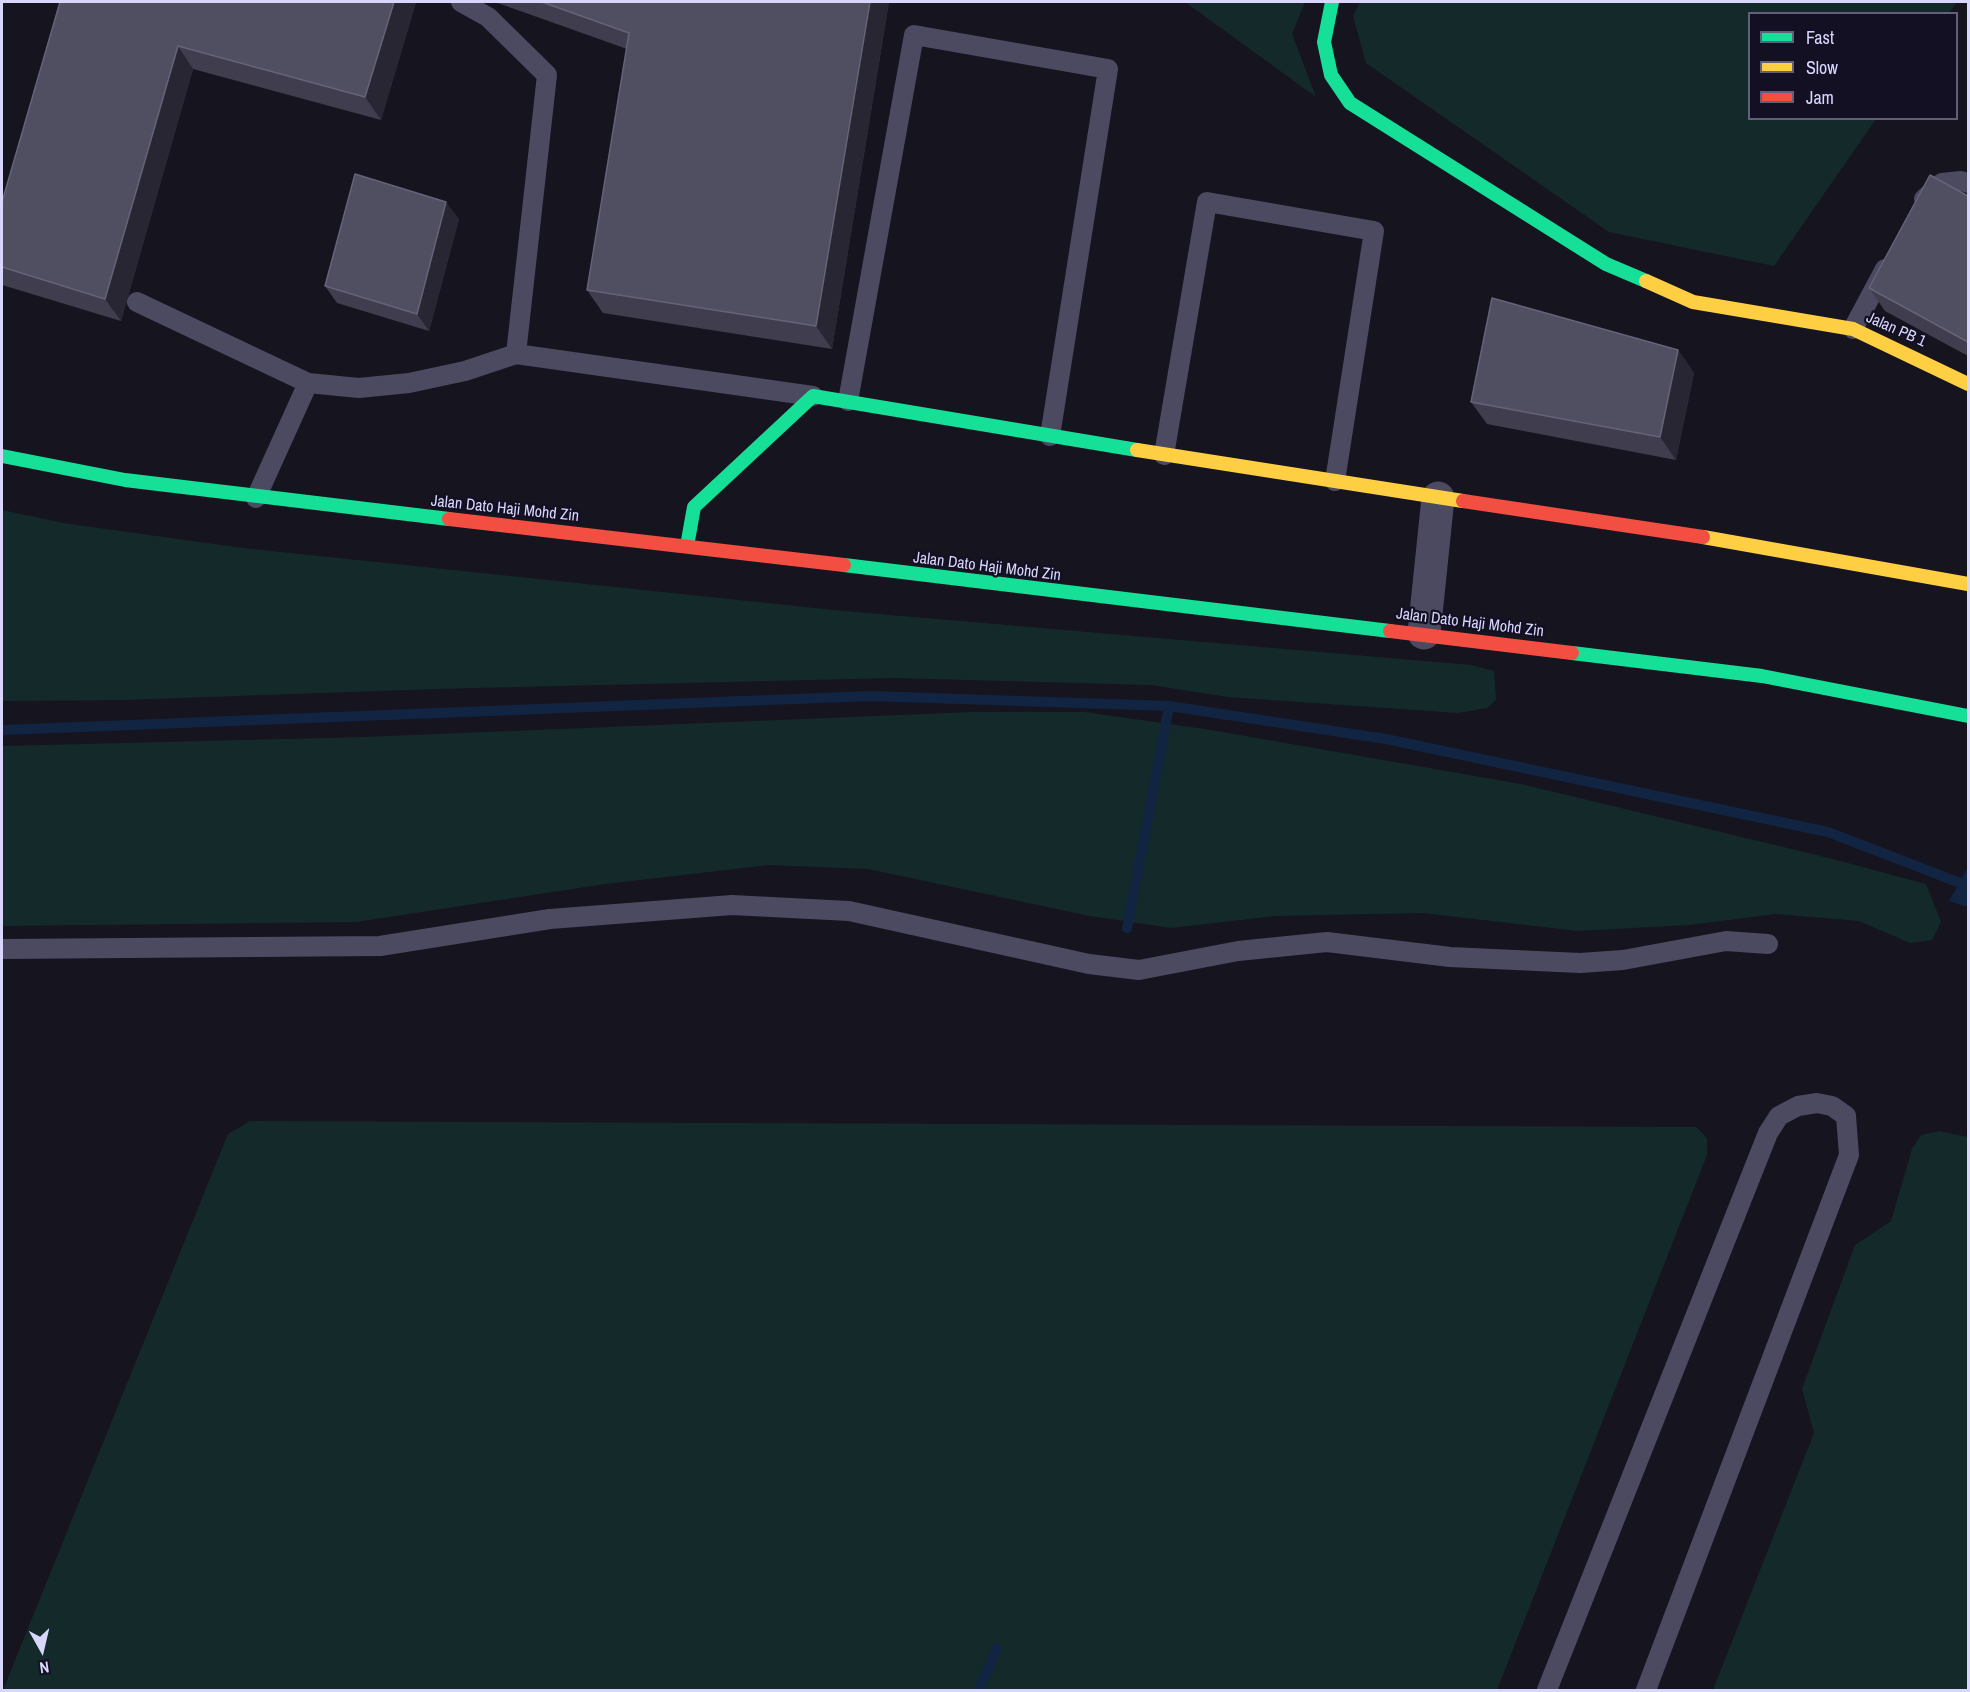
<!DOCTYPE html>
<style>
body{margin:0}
#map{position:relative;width:1970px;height:1692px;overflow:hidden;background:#16141f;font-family:"Archivo Narrow",sans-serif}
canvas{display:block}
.frame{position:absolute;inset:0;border:3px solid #d9d6fc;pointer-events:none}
.legend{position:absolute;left:1748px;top:12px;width:210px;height:108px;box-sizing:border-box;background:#131024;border:2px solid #625f7a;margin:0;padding:8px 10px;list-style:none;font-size:18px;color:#d9d6fc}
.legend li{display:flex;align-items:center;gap:12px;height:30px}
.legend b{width:30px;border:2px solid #625f7a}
.north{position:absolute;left:12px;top:1620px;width:60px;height:60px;-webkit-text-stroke:4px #131024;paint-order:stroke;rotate:172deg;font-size:16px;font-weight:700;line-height:24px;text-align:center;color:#d9d6fc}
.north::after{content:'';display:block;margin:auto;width:21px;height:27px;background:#d9d6fc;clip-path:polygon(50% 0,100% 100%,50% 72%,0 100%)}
</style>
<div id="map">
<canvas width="1970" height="1692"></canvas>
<div class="frame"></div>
<ul class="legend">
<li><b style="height:8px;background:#16e098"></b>Fast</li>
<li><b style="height:8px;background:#ffcf43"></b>Slow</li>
<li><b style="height:8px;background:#f24e42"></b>Jam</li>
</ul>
<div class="north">N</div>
</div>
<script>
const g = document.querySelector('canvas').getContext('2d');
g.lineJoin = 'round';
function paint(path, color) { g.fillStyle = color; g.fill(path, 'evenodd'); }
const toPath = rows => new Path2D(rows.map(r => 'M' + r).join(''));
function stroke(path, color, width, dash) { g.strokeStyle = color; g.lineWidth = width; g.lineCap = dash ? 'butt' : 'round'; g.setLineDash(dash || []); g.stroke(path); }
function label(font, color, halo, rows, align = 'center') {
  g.font = font + ' "Archivo Narrow",sans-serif'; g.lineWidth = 4.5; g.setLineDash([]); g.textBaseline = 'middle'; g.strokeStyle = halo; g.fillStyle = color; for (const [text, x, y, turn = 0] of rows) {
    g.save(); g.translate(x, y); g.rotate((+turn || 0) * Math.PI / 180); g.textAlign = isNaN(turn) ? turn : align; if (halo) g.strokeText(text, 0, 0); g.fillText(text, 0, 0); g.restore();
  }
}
paint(toPath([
 [1185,2,1305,2,1292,34,1316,97],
 [1360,2,1957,2,1949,13,1750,14,1750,118,1876,119,1774,266,1609,232,1366,63,1353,16],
 [2,510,63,523,243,548,844,611,1471,665,1494,671,1496,700,1487,708,1458,713,1228,697,1151,685,894,678,435,689,124,700,2,701],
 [973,712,1084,712,1205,729,1521,784,1829,858,1926,884,1941,922,1932,940,1910,943,1859,921,1776,914,1689,925,1578,931,1423,913,1275,916,1171,928,1090,916,868,869,769,865,605,884,356,922,2,926,2,746,365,737],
 [250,1121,1696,1127,1707,1138,1707,1155,1497,1690,3,1690,228,1134],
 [1939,1131,1968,1137,1968,1690,1713,1690,1814,1433,1802,1389,1855,1245,1891,1221,1912,1149,1921,1135]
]), '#142a2a');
paint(toPath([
 [1967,869,1968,870,1968,907,1949,901]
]), '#112543');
stroke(toPath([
 [2,730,871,696,1169,706,1386,739,1828,832,1968,886],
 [1127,928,1169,706],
 [979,1690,997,1648]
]), '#112543', 10);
stroke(toPath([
 [461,2,488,17,547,75,516,354],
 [1924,199,1942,183,1961,181,1968,183],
 [137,302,308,383,359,388,409,383,465,371,516,354,813,396],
 [1853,329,1885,269],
 [848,401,914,35,1108,69,1050,436],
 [1164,455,1207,202,1374,231,1335,481],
 [256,498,308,383],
 [2,949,380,946,550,919,732,905,849,911,1089,964,1139,970,1238,951,1327,942,1450,957,1580,963,1623,960,1726,941,1768,944],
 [1547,1690,1768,1133,1779,1116,1798,1106,1817,1103,1832,1106,1846,1116,1849,1155,1646,1690]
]), '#4b4a60', 20);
stroke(toPath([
 [1424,633,1438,498]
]), '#4b4a60', 33);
stroke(toPath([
 [1332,2,1324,42,1331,75,1350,103,1606,264,1646,281],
 [2,456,125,480,449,519],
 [687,546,694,507,813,396,1137,450],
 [844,565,1390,631],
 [1572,653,1762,676,1968,716]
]), '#16e098', 14);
stroke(toPath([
 [1646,281,1693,302,1853,329,1968,384],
 [1137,450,1463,501],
 [1703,537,1968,584]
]), '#ffcf43', 14);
stroke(toPath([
 [1463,501,1703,537],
 [449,519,844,565],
 [1390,631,1572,653]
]), '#f24e42', 14);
paint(toPath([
 [60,2,416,2,381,120,193,69,121,321,2,285,2,202],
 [495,2,889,2,832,349,603,313,587,290,627,49],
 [1968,196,1968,356,1885,311,1869,288],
 [459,219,429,331,337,303,325,286],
 [1678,350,1694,373,1676,460,1487,424,1471,402]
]), '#403d4e');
paint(toPath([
 [394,2,416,2,381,120,365,97],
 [870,2,889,2,832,349,816,326],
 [178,46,193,69,121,321,105,299],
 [446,202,459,219,429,331,417,314],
 [1678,350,1694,373,1676,460,1660,437]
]), '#282633');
const building = toPath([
 [60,2,394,2,365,97,178,46,105,299,2,267,2,202,60,2],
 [542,2,870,2,816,326,587,290,629,33,542,2],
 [355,174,446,202,417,314,325,286,355,174],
 [1930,175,1968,196,1968,342,1869,288,1930,175],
 [1492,298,1678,350,1660,437,1471,402,1492,298]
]);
paint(building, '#504e61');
stroke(building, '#666379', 1.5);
label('16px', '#d9d6fc', '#131024', [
 ["Jalan PB 1",1896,330,24],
 ["Jalan Dato Haji Mohd Zin",505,509,6],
 ["Jalan Dato Haji Mohd Zin",987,567,7],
 ["Jalan Dato Haji Mohd Zin",1470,623,7]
]);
</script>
